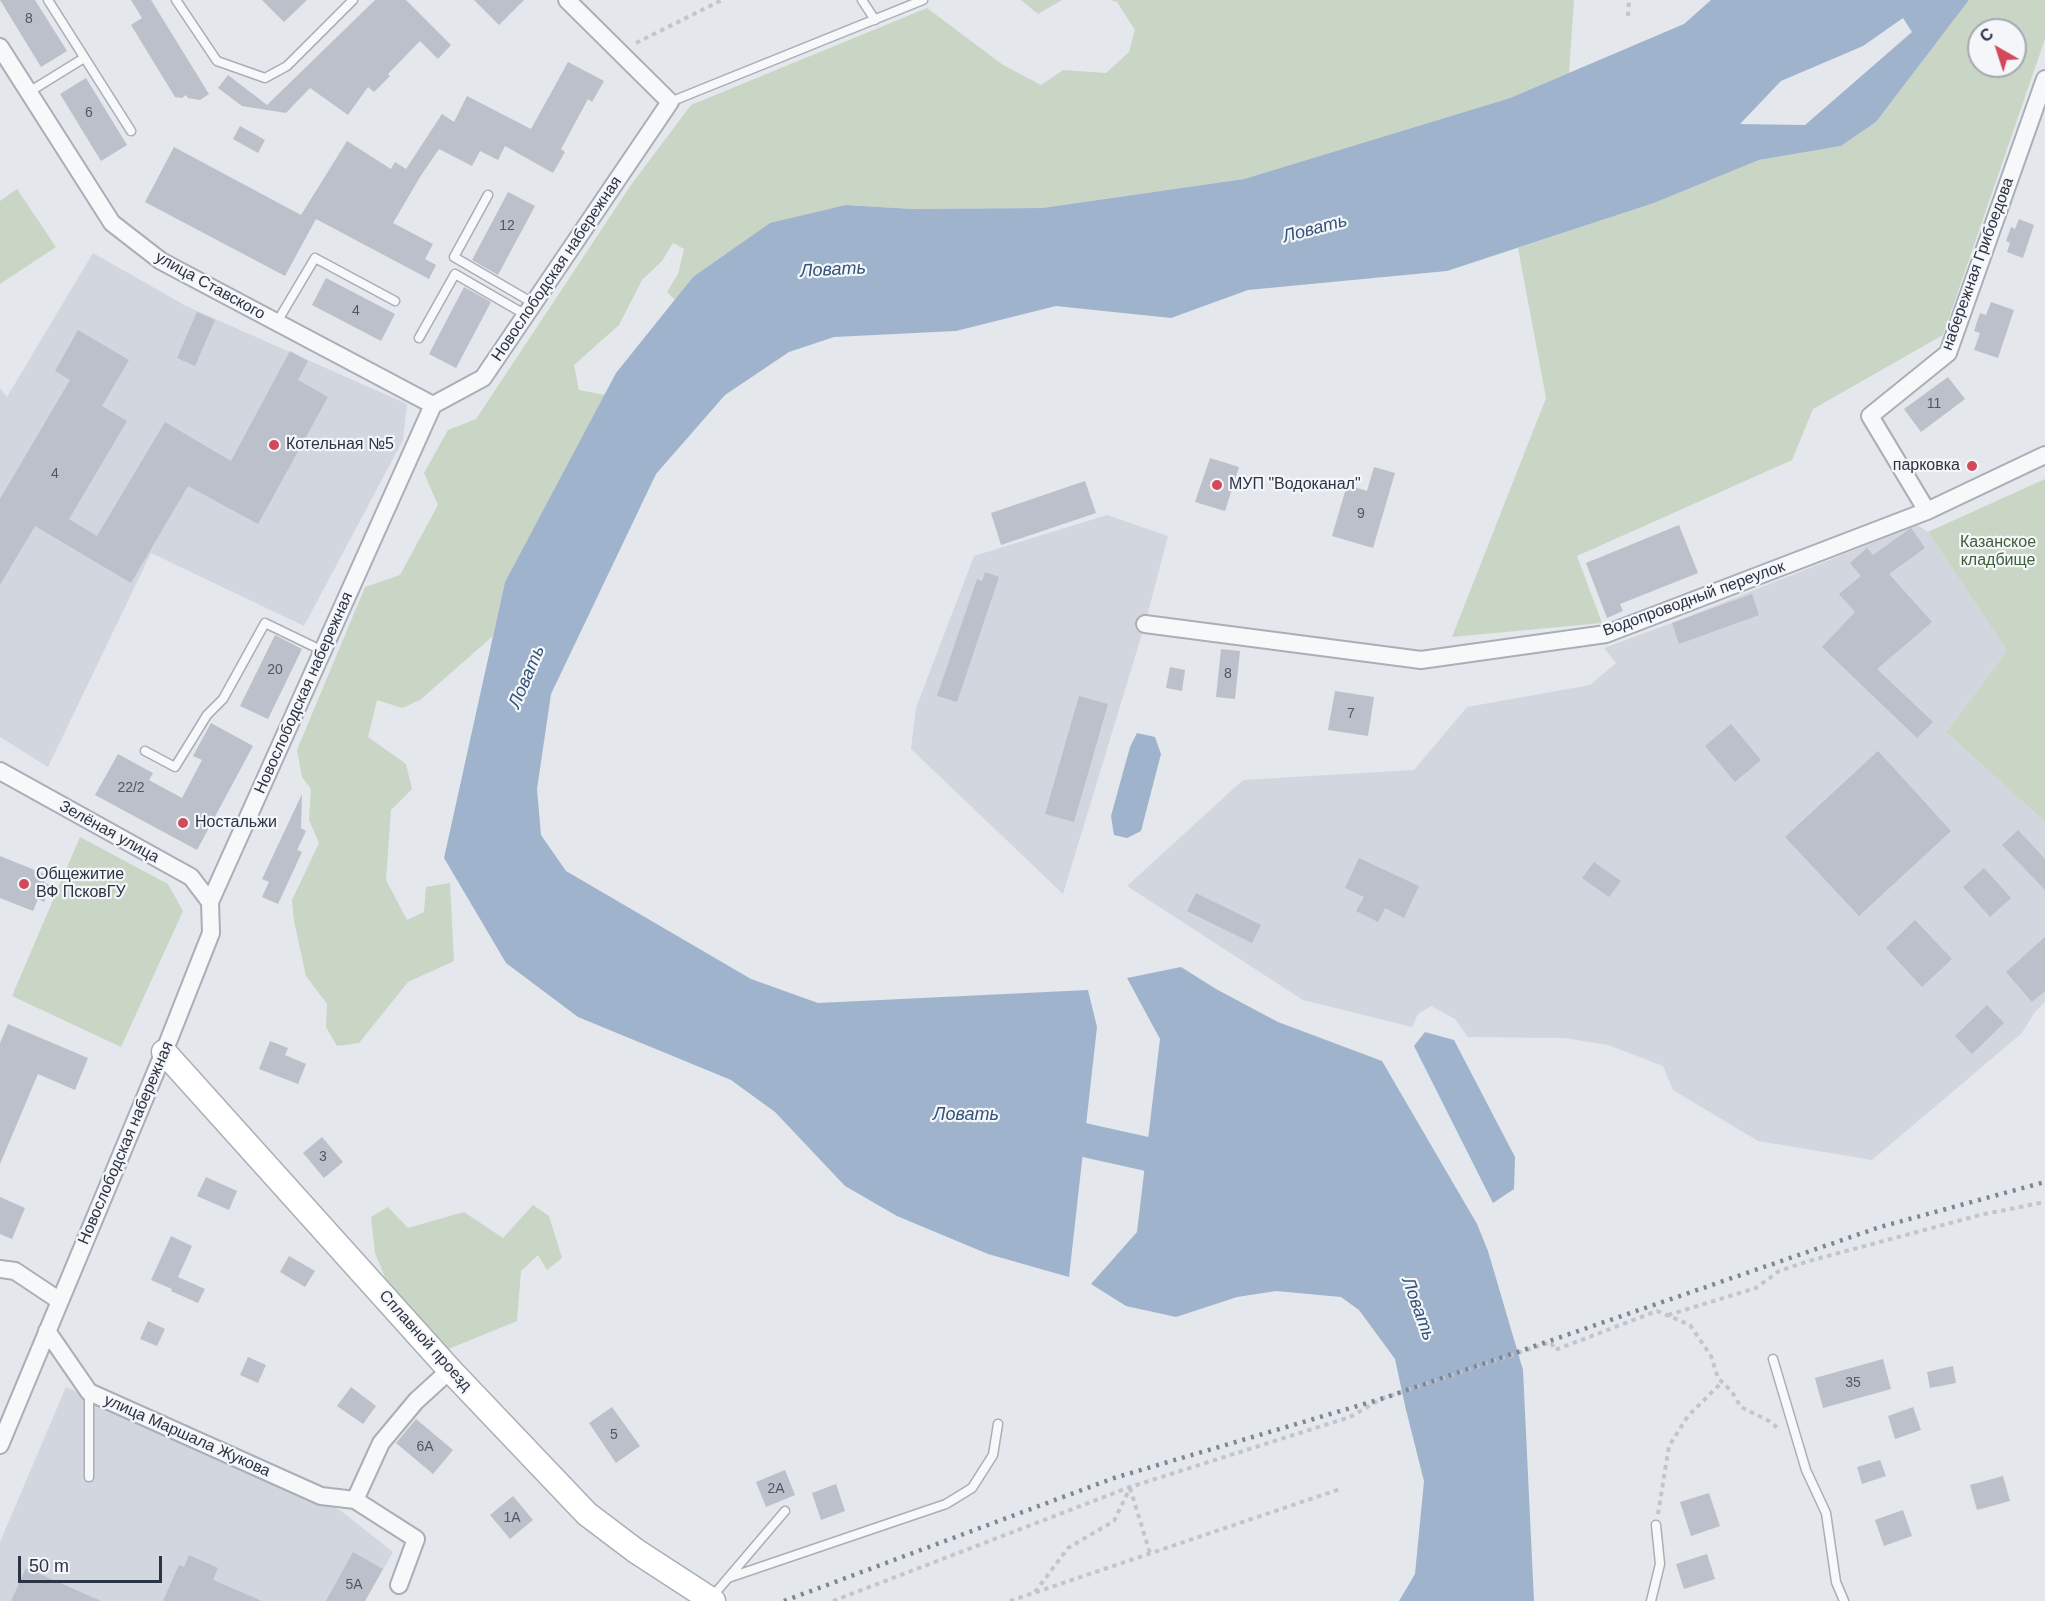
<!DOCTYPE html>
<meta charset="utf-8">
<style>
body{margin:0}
#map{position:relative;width:2045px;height:1601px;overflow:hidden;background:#e4e7ec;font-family:Arial,sans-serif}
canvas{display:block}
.north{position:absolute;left:1967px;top:18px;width:60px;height:60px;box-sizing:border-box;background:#f4f6f9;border:2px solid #a4a8b1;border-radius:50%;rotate:321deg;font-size:16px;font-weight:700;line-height:24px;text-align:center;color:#2b3445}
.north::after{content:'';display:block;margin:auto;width:21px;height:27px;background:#d1495b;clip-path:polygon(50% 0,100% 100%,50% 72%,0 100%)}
.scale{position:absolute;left:18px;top:1556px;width:144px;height:27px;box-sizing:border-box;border:3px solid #2b3445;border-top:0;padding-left:8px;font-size:18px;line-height:21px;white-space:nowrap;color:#2b3445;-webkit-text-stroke:4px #f4f6f9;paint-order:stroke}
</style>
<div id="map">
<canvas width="2045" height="1601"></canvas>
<div class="north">С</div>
<div class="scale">50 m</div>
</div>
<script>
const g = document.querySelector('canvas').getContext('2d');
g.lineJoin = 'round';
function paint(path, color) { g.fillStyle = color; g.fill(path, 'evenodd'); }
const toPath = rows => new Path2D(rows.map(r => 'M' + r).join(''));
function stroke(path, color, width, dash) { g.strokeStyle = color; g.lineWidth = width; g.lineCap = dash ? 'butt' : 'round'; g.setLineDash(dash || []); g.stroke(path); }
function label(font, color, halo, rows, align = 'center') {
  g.font = font + ' Arial,sans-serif'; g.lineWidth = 4.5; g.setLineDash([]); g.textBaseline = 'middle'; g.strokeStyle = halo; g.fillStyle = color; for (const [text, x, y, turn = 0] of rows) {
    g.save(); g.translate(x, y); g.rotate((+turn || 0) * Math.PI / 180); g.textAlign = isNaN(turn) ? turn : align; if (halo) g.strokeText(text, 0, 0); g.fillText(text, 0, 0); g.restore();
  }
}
paint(toPath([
 [93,253,186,306,407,404,403,440,304,626,151,553,48,767,0,737,0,388,7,397],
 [1107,515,1168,536,1145,624,1063,894,911,749,916,708,974,556],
 [1917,525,1928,532,2007,651,1946,732,2045,822,2045,1002,2035,1012,2022,1033,1872,1160,1758,1141,1673,1090,1663,1066,1608,1045,1564,1038,1468,1037,1455,1019,1431,1006,1418,1014,1412,1027,1303,1000,1127,886,1243,780,1414,770,1467,707,1590,685,1616,663,1604,648,1672,623],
 [66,1387,340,1510,393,1552,365,1601,0,1601,0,1542]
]), '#d2d6de');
paint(toPath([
 [1021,0,1062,0,1038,14],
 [1110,0,1574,0,1569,73,1510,98,1244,179,1042,208,913,209,846,205,693,277,675,300,667,292,678,274,684,249,673,243,662,261,642,280,619,325,574,365,579,390,605,395,505,582,493,636,420,700,402,708,377,700,368,737,406,764,412,789,391,810,386,880,407,920,424,912,426,887,450,883,454,961,408,982,359,1043,337,1046,326,1027,327,1004,306,976,294,921,292,900,319,843,309,820,311,789,302,777,297,750,365,587,400,575,438,505,424,473,448,430,476,419,631,185,691,105,927,8,1003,65,1041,85,1063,70,1106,73,1129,52,1135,30,1117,2],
 [1969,0,2045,0,2045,39,1943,335,1813,409,1792,460,1577,556,1602,623,1452,637,1546,398,1518,248,1654,203,1759,160,1841,146,1876,122],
 [1979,30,2015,30,2015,66,1979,66],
 [17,189,56,247,0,284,0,201],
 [2045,479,2045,822,1946,732,2007,651,1928,532],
 [80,837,168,884,183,911,121,1047,12,996],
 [533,1205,549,1216,562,1258,547,1270,538,1255,521,1271,517,1321,446,1350,387,1282,375,1253,371,1217,388,1207,408,1228,464,1212,503,1238]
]), '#c9d6c5');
paint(toPath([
 [1711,0,1969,0,1876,122,1841,146,1759,160,1654,203,1447,271,1248,290,1171,318,1056,306,956,331,834,337,789,352,725,395,656,474,551,694,537,789,541,835,566,871,751,979,818,1003,1088,990,1097,1027,1069,1277,988,1254,897,1216,845,1186,775,1112,731,1080,578,1017,506,963,444,858,505,582,616,373,693,277,770,223,846,205,913,209,1042,208,1244,179,1510,98,1684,24],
 [1903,18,1912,32,1805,125,1740,124,1781,81,1863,46],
 [1137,733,1155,737,1161,754,1141,831,1127,838,1114,835,1111,816,1130,747],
 [1181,967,1216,989,1278,1022,1382,1061,1477,1224,1488,1251,1523,1370,1534,1601,1399,1601,1415,1574,1424,1481,1406,1410,1395,1359,1359,1310,1341,1297,1276,1291,1237,1297,1176,1317,1126,1306,1091,1284,1137,1232,1160,1039,1127,978],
 [1425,1032,1454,1040,1515,1157,1514,1189,1493,1203,1414,1046]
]), '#9fb4cc');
stroke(toPath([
 [1039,1130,1192,1164]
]), '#9fb4cc', 34);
paint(toPath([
 [0,0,35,0,67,51,41,67],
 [131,0,151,0,209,94,200,100,188,98,186,95,182,98,175,97,131,25,142,18],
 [262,0,307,0,284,22],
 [375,0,406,0,451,45,438,59,420,41,388,74,390,76,374,92,368,87,348,115,310,88,286,113,242,106,218,88,228,75,267,105],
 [474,0,524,0,499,25],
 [568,62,604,81,592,102,588,99,561,149,565,152,553,173,505,146,498,160,480,151,472,166,439,149,420,177,393,223,433,244,425,259,436,265,429,279,316,219,285,276,145,202,174,147,301,215,347,141,391,169,395,162,406,169,442,114,454,122,467,96,531,129],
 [86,78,127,145,101,161,60,94],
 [240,126,265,140,258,153,233,139],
 [508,192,535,206,498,275,472,260],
 [2019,219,2034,225,2023,258,2007,252,2010,243,2006,241,2011,227,2015,229],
 [326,278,395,314,381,341,312,305],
 [464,287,491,302,456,368,429,354],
 [1991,302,2014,310,1998,358,1974,350,1980,333,1974,331,1980,313,1986,315],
 [197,312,215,320,195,366,177,358],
 [78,330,129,360,102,406,127,421,69,519,97,536,165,422,231,461,290,351,308,361,298,380,328,397,258,524,188,486,131,583,35,526,0,585,0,499,70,380,55,371],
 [1948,377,1965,399,1921,432,1904,409],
 [1210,458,1239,467,1225,511,1195,502],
 [1374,467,1395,473,1373,548,1332,536,1347,485,1367,491],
 [1085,481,1096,513,1001,545,991,513],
 [1679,525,1698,573,1620,604,1623,611,1607,618,1586,563],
 [1911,528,1925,548,1889,574,1932,622,1877,669,1933,722,1917,738,1822,647,1855,612,1839,594,1861,576,1850,563,1867,548,1873,555],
 [985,572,999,577,957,702,937,696,977,579,982,581],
 [1752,594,1759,615,1679,644,1672,623],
 [275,635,302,649,268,719,240,706],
 [1221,649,1240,651,1235,699,1216,697],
 [1170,667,1185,670,1182,691,1166,688],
 [1335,691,1374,697,1368,736,1328,730],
 [1079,696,1108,704,1074,822,1045,814],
 [211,723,253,746,197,850,95,795,118,754,153,773,149,780,182,798,202,760,193,756],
 [1731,724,1761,760,1735,782,1705,746],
 [1878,751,1951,831,1859,916,1785,837],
 [302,794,301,828,306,831,297,850,302,852,278,904,262,897,269,882,262,879],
 [2018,830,2045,859,2045,890,2002,845],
 [0,856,47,875,44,883,51,885,44,902,38,899,33,911,0,898],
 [1359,858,1419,886,1404,918,1385,908,1378,922,1356,911,1364,897,1345,888],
 [1594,862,1621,881,1609,897,1582,878],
 [1984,868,2011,898,1990,917,1963,887],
 [1196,893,1261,925,1252,943,1187,911],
 [1915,920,1952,959,1922,987,1886,948],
 [2045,937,2045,991,2032,1002,2006,972],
 [1987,1005,2004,1023,1972,1054,1955,1036],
 [8,1024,88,1058,75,1090,38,1074,0,1164,0,1043],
 [270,1041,288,1048,285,1055,306,1064,298,1084,259,1069],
 [322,1137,343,1162,324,1178,303,1153],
 [206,1177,237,1191,229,1210,197,1196],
 [0,1197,25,1208,12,1239,0,1234],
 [171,1236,192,1246,178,1277,205,1289,198,1303,171,1291,172,1289,151,1280],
 [289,1256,315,1271,305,1287,280,1272],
 [148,1321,165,1329,157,1346,140,1339],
 [248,1357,266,1365,258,1383,240,1375],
 [1883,1359,1891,1389,1823,1408,1815,1378],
 [1953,1366,1956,1383,1930,1388,1927,1372],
 [351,1387,376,1406,363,1424,337,1406],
 [612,1407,640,1446,616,1463,589,1423],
 [1913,1407,1921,1430,1895,1439,1888,1416],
 [416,1419,453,1450,433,1474,396,1443],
 [1880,1460,1886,1476,1862,1484,1857,1467],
 [785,1470,795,1495,766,1507,756,1482],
 [2003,1476,2010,1501,1977,1510,1970,1485],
 [836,1484,845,1511,821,1520,812,1493],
 [1709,1493,1720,1526,1691,1536,1680,1502],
 [513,1496,533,1520,510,1539,490,1515],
 [1903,1510,1912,1536,1884,1546,1875,1520],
 [353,1552,383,1569,365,1601,326,1601],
 [1707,1554,1715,1579,1684,1589,1676,1564],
 [189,1555,218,1568,213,1580,262,1601,163,1601,179,1565,184,1567],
 [26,1568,42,1575,101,1601,11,1601]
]), '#bbc0ca');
const lane = toPath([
 [48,0,131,131],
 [176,0,217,61,265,78,287,66,353,0],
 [862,0,875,20],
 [29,92,84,58],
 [670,102,923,0],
 [488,195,454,257,533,303],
 [277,322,315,258,395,301],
 [419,338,455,274,526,315],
 [145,751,175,767,207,715,223,699,265,623,323,651],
 [1773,1359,1806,1470,1826,1513,1836,1582,1844,1601],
 [89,1392,89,1477],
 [728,1578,946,1504,972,1488,993,1455,998,1424],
 [711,1598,785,1511],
 [1651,1601,1660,1564,1656,1525]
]);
const street = toPath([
 [0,47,112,223,161,261,433,405],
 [1927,511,1870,416,1948,353,2045,79],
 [1145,624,1421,660,1606,634,1927,511,2045,455],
 [0,771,191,877,210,902],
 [0,1269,15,1271,60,1301],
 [47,1331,89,1392,321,1496,355,1500],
 [0,1445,164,1052,211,933,210,902,433,405,483,378,670,102,567,0],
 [399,1585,416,1539,355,1500,381,1443,416,1401,450,1370]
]);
const secondary = toPath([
 [164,1052,450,1370,587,1514,636,1551,713,1601]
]);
stroke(lane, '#a9aeb7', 11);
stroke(street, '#a9aeb7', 20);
stroke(secondary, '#a9aeb7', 27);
stroke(toPath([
 [1628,16,1629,0],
 [636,43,722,0],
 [1668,1315,1756,1288,1779,1271,1809,1261,1980,1215,2045,1202],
 [1130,1488,1150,1553],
 [1658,1514,1669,1446,1688,1416,1722,1382],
 [1035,1592,1068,1548,1114,1521,1130,1488],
 [833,1601,1130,1487,1350,1417,1381,1399,1551,1342,1555,1350,1657,1311,1690,1325,1711,1356,1718,1378,1732,1392,1741,1407,1769,1421,1779,1429],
 [1010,1601,1340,1489]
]), '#c2c5cb', 4, [4.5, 4.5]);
stroke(lane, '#f7f8fa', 8);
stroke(street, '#f7f8fa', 16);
stroke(secondary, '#fff', 24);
stroke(toPath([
 [784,1601,1114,1478,1381,1399,1880,1227,2045,1182]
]), '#7d8696', 4.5, [3, 6]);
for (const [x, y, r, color] of [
 [274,445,6,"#d1495b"],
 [1972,466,6,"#d1495b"],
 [1217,485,6,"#d1495b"],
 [183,823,6,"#d1495b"],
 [24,884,6,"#d1495b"]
]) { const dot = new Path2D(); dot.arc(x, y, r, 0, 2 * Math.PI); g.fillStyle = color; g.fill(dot); stroke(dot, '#f4f6f9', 2); }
label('14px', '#4f5766', null, [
 ["8",29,19],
 ["6",89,113],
 ["12",507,226],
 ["4",356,311],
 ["11",1934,404],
 ["4",55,474],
 ["9",1361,514],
 ["20",275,670],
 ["8",1228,674],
 ["7",1351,714],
 ["22/2",131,788],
 ["3",323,1157],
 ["35",1853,1383],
 ["5",614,1435],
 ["6А",425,1447],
 ["2А",776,1489],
 ["1А",512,1518],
 ["5А",354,1585]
]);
label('16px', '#2b3445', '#f4f6f9', [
 ["набережная Грибоедова",1978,264,-70],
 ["Новослободская набережная",557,269,-56],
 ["улица Ставского",210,286,29],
 ["Водопроводный переулок",1694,599,-20],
 ["Новослободская набережная",304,693,-66],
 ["Зелёная улица",109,832,29],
 ["Новослободская набережная",126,1143,-67],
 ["Сплавной проезд",425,1341,48],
 ["улица Маршала Жукова",187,1436,24]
]);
label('16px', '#2b3445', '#f4f6f9', [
 ["Котельная №5",286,445],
 ["парковка",1960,466,"right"],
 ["МУП \"Водоканал\"",1229,485],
 ["Ностальжи",195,823],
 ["Общежитие",36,875],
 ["ВФ ПсковГУ",36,893]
], 'left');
label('16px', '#3f6138', '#f4f6f9', [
 ["Казанское",1998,543],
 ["кладбище",1998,561]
]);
label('italic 18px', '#34527a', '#f4f6f9', [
 ["Ловать",1315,229,-15],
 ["Ловать",833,270,-3],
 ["Ловать",527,677,-67],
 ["Ловать",966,1115],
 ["Ловать",1418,1309,70]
]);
</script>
